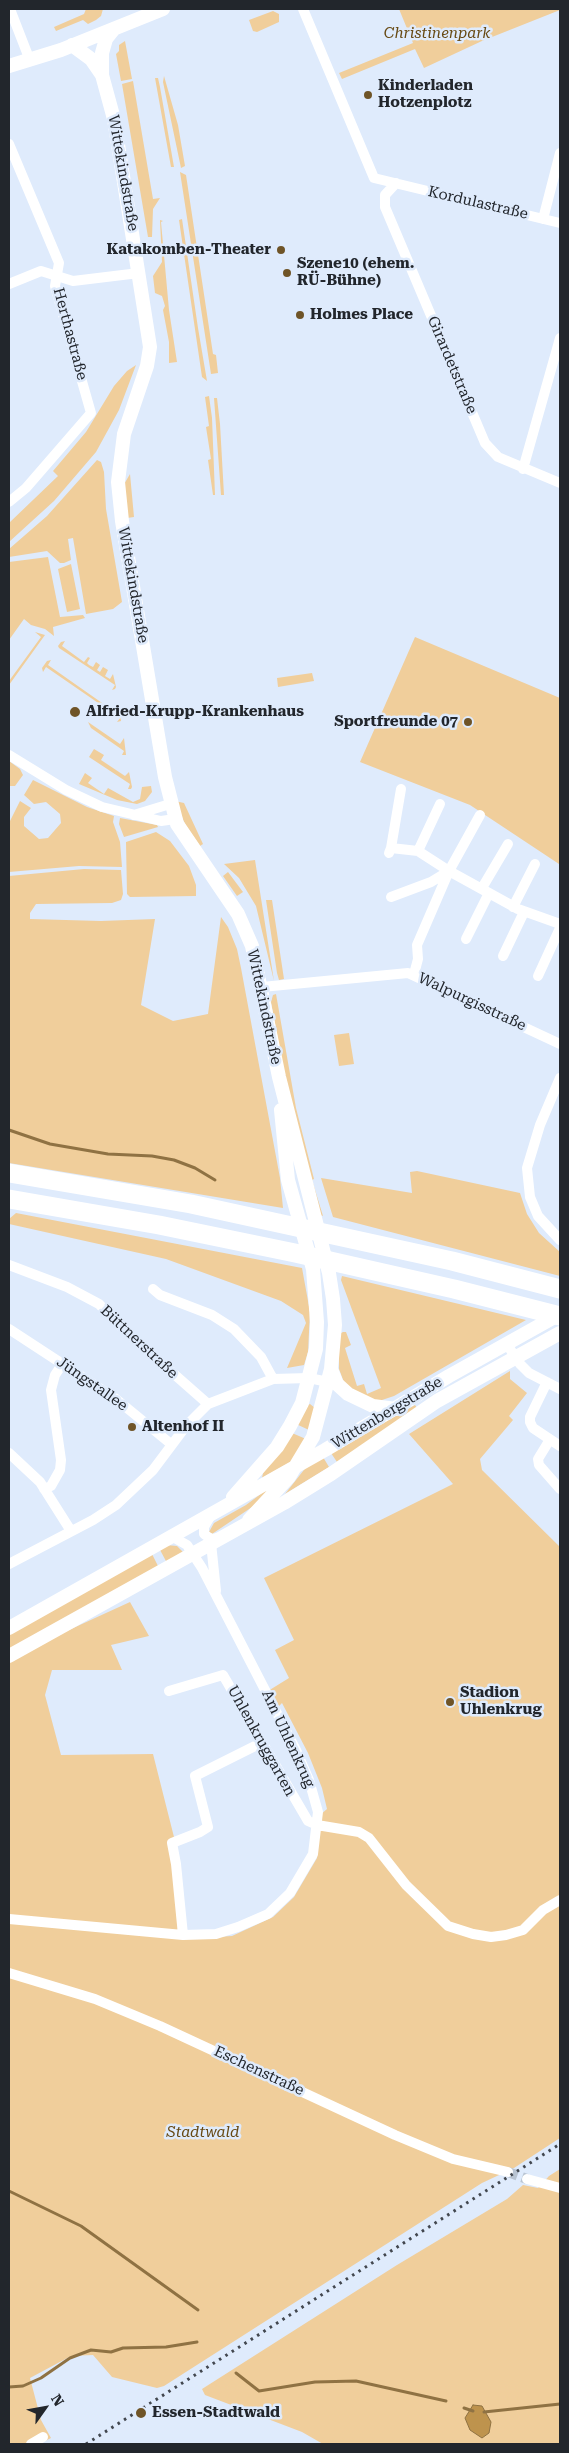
<!DOCTYPE html>
<meta charset="utf-8">
<style>
body{margin:0}
#map{position:relative;width:569px;height:2453px;overflow:hidden;background:#dfebfc;font-family:"Roboto Serif",serif}
canvas{display:block}
.frame{position:absolute;inset:0;border:10px solid #22262c;pointer-events:none}
.north{position:absolute;left:20px;top:2383px;width:50px;height:50px;-webkit-text-stroke:4px #dfebfc;paint-order:stroke;rotate:58deg;font-size:14px;font-weight:700;line-height:20px;text-align:center;color:#22262c}
.north::after{content:'';display:block;margin:auto;width:18px;height:22px;background:#22262c;clip-path:polygon(50% 0,100% 100%,50% 72%,0 100%)}
</style>
<div id="map">
<canvas width="569" height="2453"></canvas>
<div class="frame"></div>
<div class="north">N</div>
</div>
<script>
const g = document.querySelector('canvas').getContext('2d');
g.lineJoin = 'round';
function paint(path, color) { g.fillStyle = color; g.fill(path, 'evenodd'); }
const toPath = rows => new Path2D(rows.map(r => 'M' + r).join(''));
function stroke(path, color, width, dash) { g.strokeStyle = color; g.lineWidth = width; g.lineCap = dash ? 'butt' : 'round'; g.setLineDash(dash || []); g.stroke(path); }
function label(font, color, halo, rows, align = 'center') {
  g.font = font + ' "Roboto Serif",serif'; g.lineWidth = 5; g.setLineDash([]); g.textBaseline = 'middle'; g.strokeStyle = halo; g.fillStyle = color; for (const [text, x, y, turn = 0] of rows) {
    g.save(); g.translate(x, y); g.rotate((+turn || 0) * Math.PI / 180); g.textAlign = isNaN(turn) ? turn : align; if (halo) g.strokeText(text, 0, 0); g.fillText(text, 0, 0); g.restore();
  }
}
paint(toPath([
 [86,9,103,9,101,16,96,20,88,24,83,20,56,31,54,27,84,14],
 [399,9,560,9,560,10,482,41,424,68,415,49,342,79,339,73,413,43],
 [273,11,279,14,279,22,257,32,253,31,249,20],
 [125,41,132,79,121,81,116,54,119,51,119,45],
 [164,76,178,125,185,166,181,168,163,82],
 [155,78,158,78,160,87,174,167,171,167],
 [133,81,153,199,160,198,153,209,152,237,148,237,122,84],
 [180,172,186,175,213,354,216,355,218,373,211,374],
 [182,219,198,328,207,381,202,377,179,220],
 [160,220,163,221,161,222,169,310,177,362,169,363,169,342,163,310,165,306,162,296,155,293,153,276,162,262],
 [136,365,119,410,96,452,54,501,9,542,9,523,58,476,53,471,86,432,114,386,127,371],
 [209,396,212,418,215,495,213,495,208,460,211,459,206,427,209,426,205,397],
 [214,398,217,398,220,424,224,495,221,495],
 [97,460,101,462,104,472,106,509,122,602,113,609,86,614,73,538,68,539,71,560,64,563,60,563,47,551,9,557,9,549,47,516],
 [130,474,134,517,127,518,123,486],
 [48,557,60,617,83,615,85,618,53,627,54,636,45,629,31,625,24,619,9,640,9,562],
 [71,564,80,609,67,612,58,569],
 [35,632,45,635,9,685,9,681,41,637],
 [415,637,560,698,559,864,470,805,360,762],
 [65,641,62,646,84,662,88,657,90,658,87,663,89,665,93,667,96,662,100,665,97,670,100,672,103,667,108,670,105,676,110,679,113,674,116,687,115,689,112,690,115,685,59,648,58,646,61,642],
 [51,660,48,665,75,684,115,712,119,706,121,721,117,722,120,718,46,667,43,672,42,668,47,661],
 [312,673,314,681,278,687,277,678],
 [88,722,120,744,124,738,126,755,122,755,124,751,91,728],
 [94,749,104,755,101,760,125,776,129,772,132,787,131,789,128,789,130,784,89,757],
 [9,761,20,769,23,775,15,786,9,786],
 [85,773,92,778,88,783,104,794,108,788,133,802,140,799,142,787,151,786,152,792,145,801,137,804,117,800,79,784],
 [33,780,87,807,114,816,113,822,120,842,122,867,79,866,9,872,9,823,20,801,31,808,24,817,24,826,39,839,48,838,61,823,60,814,46,802,34,804,24,795],
 [175,801,184,803,203,844,200,846,185,824],
 [120,818,157,825,158,827,124,837,119,824],
 [156,832,170,841,189,866,196,885,196,896,130,897,127,894,126,842],
 [255,860,274,981,256,906,239,878,224,864],
 [84,869,121,870,123,894,121,900,112,903,36,904,30,913,30,919,101,921,155,919,141,1005,173,1021,208,1014,221,917,228,927,237,949,241,968,280,1178,283,1208,9,1163,9,876],
 [228,872,243,892,237,896,223,876],
 [266,900,272,900,284,979,279,980,277,973],
 [276,994,296,1108,314,1179,312,1180,323,1216,318,1214,293,1119,271,1002,273,995],
 [349,1033,354,1064,339,1066,334,1035],
 [417,1171,520,1193,527,1214,539,1233,560,1252,560,1276,333,1217,321,1178,412,1193,410,1172],
 [16,1213,302,1268,310,1312,308,1352,304,1365,287,1368,306,1323,303,1315,281,1301,166,1259,9,1224,9,1219],
 [342,1276,526,1320,394,1396,376,1402,365,1399,345,1385,339,1369,339,1334,343,1332,346,1332,351,1345,345,1348,357,1386,364,1384,367,1394,381,1388,341,1280],
 [510,1371,510,1379,527,1393,509,1416,513,1420,480,1459,482,1470,560,1547,560,2138,514,2168,482,2183,164,2386,157,2388,112,2377,93,2355,71,2356,30,2378,41,2420,51,2438,39,2444,9,2444,9,1660,23,1651,130,1602,149,1636,111,1645,122,1670,52,1670,45,1695,61,1755,153,1754,174,1837,182,1939,232,1936,273,1917,294,1897,317,1858,320,1815,327,1809,322,1788,308,1753,282,1703,277,1708,268,1691,289,1678,275,1650,294,1640,264,1578,453,1484,409,1434],
 [310,1404,315,1408,309,1430,296,1424,306,1406],
 [415,1405,417,1408,337,1462,331,1453],
 [292,1433,306,1439,294,1460,262,1478,263,1473],
 [323,1457,329,1467,285,1494,307,1466],
 [274,1484,258,1503,212,1534,209,1532,214,1523,246,1505],
 [166,1545,177,1546,183,1552,167,1563,159,1548],
 [151,1552,159,1568,9,1651,9,1634],
 [560,2169,560,2444,323,2444,302,2432,205,2395,202,2389,397,2265,507,2199,523,2185,538,2188,549,2176]
]), '#f0ce9b');
const water = toPath([
 [473,2405,482,2406,491,2422,489,2433,482,2438,470,2430,465,2418,473,2405]
]);
paint(water, '#be934d');
stroke(water, '#8f7243', 1);
stroke(toPath([
 [9,1130,50,1144,108,1154,152,1156,174,1160,195,1168,215,1180],
 [9,2191,81,2226,198,2310],
 [236,2373,259,2391,315,2382,356,2381,446,2401],
 [9,2387,23,2386,41,2378,70,2358,91,2350,111,2352,123,2348,166,2347,197,2342],
 [464,2408,473,2411],
 [484,2412,560,2404]
]), '#8f7243', 3);
stroke(toPath([
 [508,2172,527,2179]
]), '#b9c4d2', 10, [10, 5]);
stroke(toPath([
 [10,9,29,58],
 [303,9,374,178,560,223],
 [9,144,59,263,55,286,91,413,26,488,9,502],
 [396,183,385,195,385,207,485,443,498,457,560,483],
 [543,219,560,153],
 [9,284,41,271,73,281,139,273],
 [523,469,560,338],
 [9,755,66,790,102,807,161,821,175,819],
 [134,815,170,804],
 [391,848,401,789],
 [418,851,440,804],
 [389,853,391,848,418,851,449,871,518,909,560,924],
 [482,888,508,844],
 [391,897,431,882,449,871],
 [513,907,535,864],
 [466,939,489,893],
 [503,956,524,912],
 [414,974,418,959,417,945,449,871,480,815],
 [538,976,560,928],
 [262,987,408,973,560,1044],
 [560,1078,540,1125,527,1168,530,1197,538,1216,560,1240],
 [9,1265,67,1287,99,1304,124,1330,208,1404],
 [153,1289,160,1295,212,1315,234,1329,261,1357,273,1379],
 [9,1329,116,1399,171,1444],
 [506,1343,520,1364,529,1373,560,1389],
 [547,1382,530,1417,530,1422,533,1428,560,1446],
 [549,1441,538,1459,539,1465,560,1489],
 [9,1453,40,1482,71,1531],
 [44,1489,51,1486,60,1470,61,1460,51,1390,55,1375,63,1363],
 [211,1515,204,1527,204,1534,211,1539,219,1538],
 [211,1543,216,1591],
 [9,1564,93,1520,116,1505,153,1470,186,1426,208,1404,273,1379,309,1378,328,1382],
 [169,1691,223,1675,308,1821,317,1825,359,1832,369,1838,406,1885,448,1926,473,1934,491,1937,506,1935,523,1930,543,1910,560,1900],
 [9,1919,183,1935,216,1934,238,1927,268,1914,290,1893,313,1854,318,1812,309,1780,296,1750,202,1568,187,1545,171,1536],
 [183,1935,176,1864,172,1843,200,1832,208,1827,195,1776,261,1743],
 [9,1973,95,1999,160,2026,395,2135,453,2159,508,2172],
 [527,2179,560,2188],
 [31,2444,43,2437]
]), '#fff', 10);
stroke(toPath([
 [114,29,106,39,102,53,102,75,114,119,150,347,147,366,124,434,118,482,122,521,165,777,177,824,238,914,252,946,279,1077,329,1273,333,1299,335,1325,331,1369,313,1437,289,1477,249,1520],
 [72,45,91,59,102,75],
 [9,66,61,50,163,9],
 [331,1369,337,1384,348,1394,373,1406,396,1409],
 [233,1497,277,1447,290,1426,302,1403,316,1349,317,1322,313,1269,288,1180,281,1110],
 [9,1628,325,1450,449,1376,560,1314],
 [9,1656,284,1503,331,1474,437,1401,560,1333]
]), '#fff', 14);
stroke(toPath([
 [9,1173,191,1204,452,1261,560,1289],
 [9,1199,159,1225,295,1253,454,1289,560,1316]
]), '#fff', 19);
stroke(toPath([
 [86,2444,560,2144]
]), '#42474f', 3, [2.5, 5]);
for (const [x, y, r, color] of [
 [368,95,5,"#6f5427"],
 [281,250,5,"#6f5427"],
 [287,273,5,"#6f5427"],
 [300,315,5,"#6f5427"],
 [75,712,6,"#6f5427"],
 [468,722,5,"#6f5427"],
 [132,1427,5,"#6f5427"],
 [450,1702,5,"#6f5427"],
 [141,2413,6,"#6f5427"]
]) { const dot = new Path2D(); dot.arc(x, y, r, 0, 2 * Math.PI); g.fillStyle = color; g.fill(dot); stroke(dot, '#dfebfc', 2); }
label('italic 15px', '#674913', '#dfebfc', [
 ["Christinenpark",437,34],
 ["Stadtwald",203,2133]
]);
label('bold 15px', '#22262c', '#dfebfc', [
 ["Kinderladen",378,86],
 ["Hotzenplotz",378,103],
 ["Katakomben-Theater",271,250,"right"],
 ["Szene10 (ehem.",297,264],
 ["RÜ-Bühne)",297,281],
 ["Holmes Place",310,315],
 ["Alfried-Krupp-Krankenhaus",86,712],
 ["Sportfreunde 07",458,722,"right"],
 ["Altenhof II",142,1427],
 ["Stadion",460,1693],
 ["Uhlenkrug",460,1710],
 ["Essen-Stadtwald",152,2413]
], 'left');
label('15px', '#22262c', '#dfebfc', [
 ["Wittekindstraße",123,173,80],
 ["Kordulastraße",478,203,13],
 ["Herthastraße",70,334,75],
 ["Girardetstraße",452,365,67],
 ["Wittekindstraße",133,585,80],
 ["Walpurgisstraße",472,1002,25],
 ["Wittekindstraße",264,1007,78],
 ["Büttnerstraße",139,1342,43],
 ["Jüngstallee",92,1384,35],
 ["Wittenbergstraße",387,1413,-31],
 ["Am Uhlenkrug",288,1739,65],
 ["Uhlenkruggarten",261,1741,61],
 ["Eschenstraße",259,2071,25]
]);
</script>
